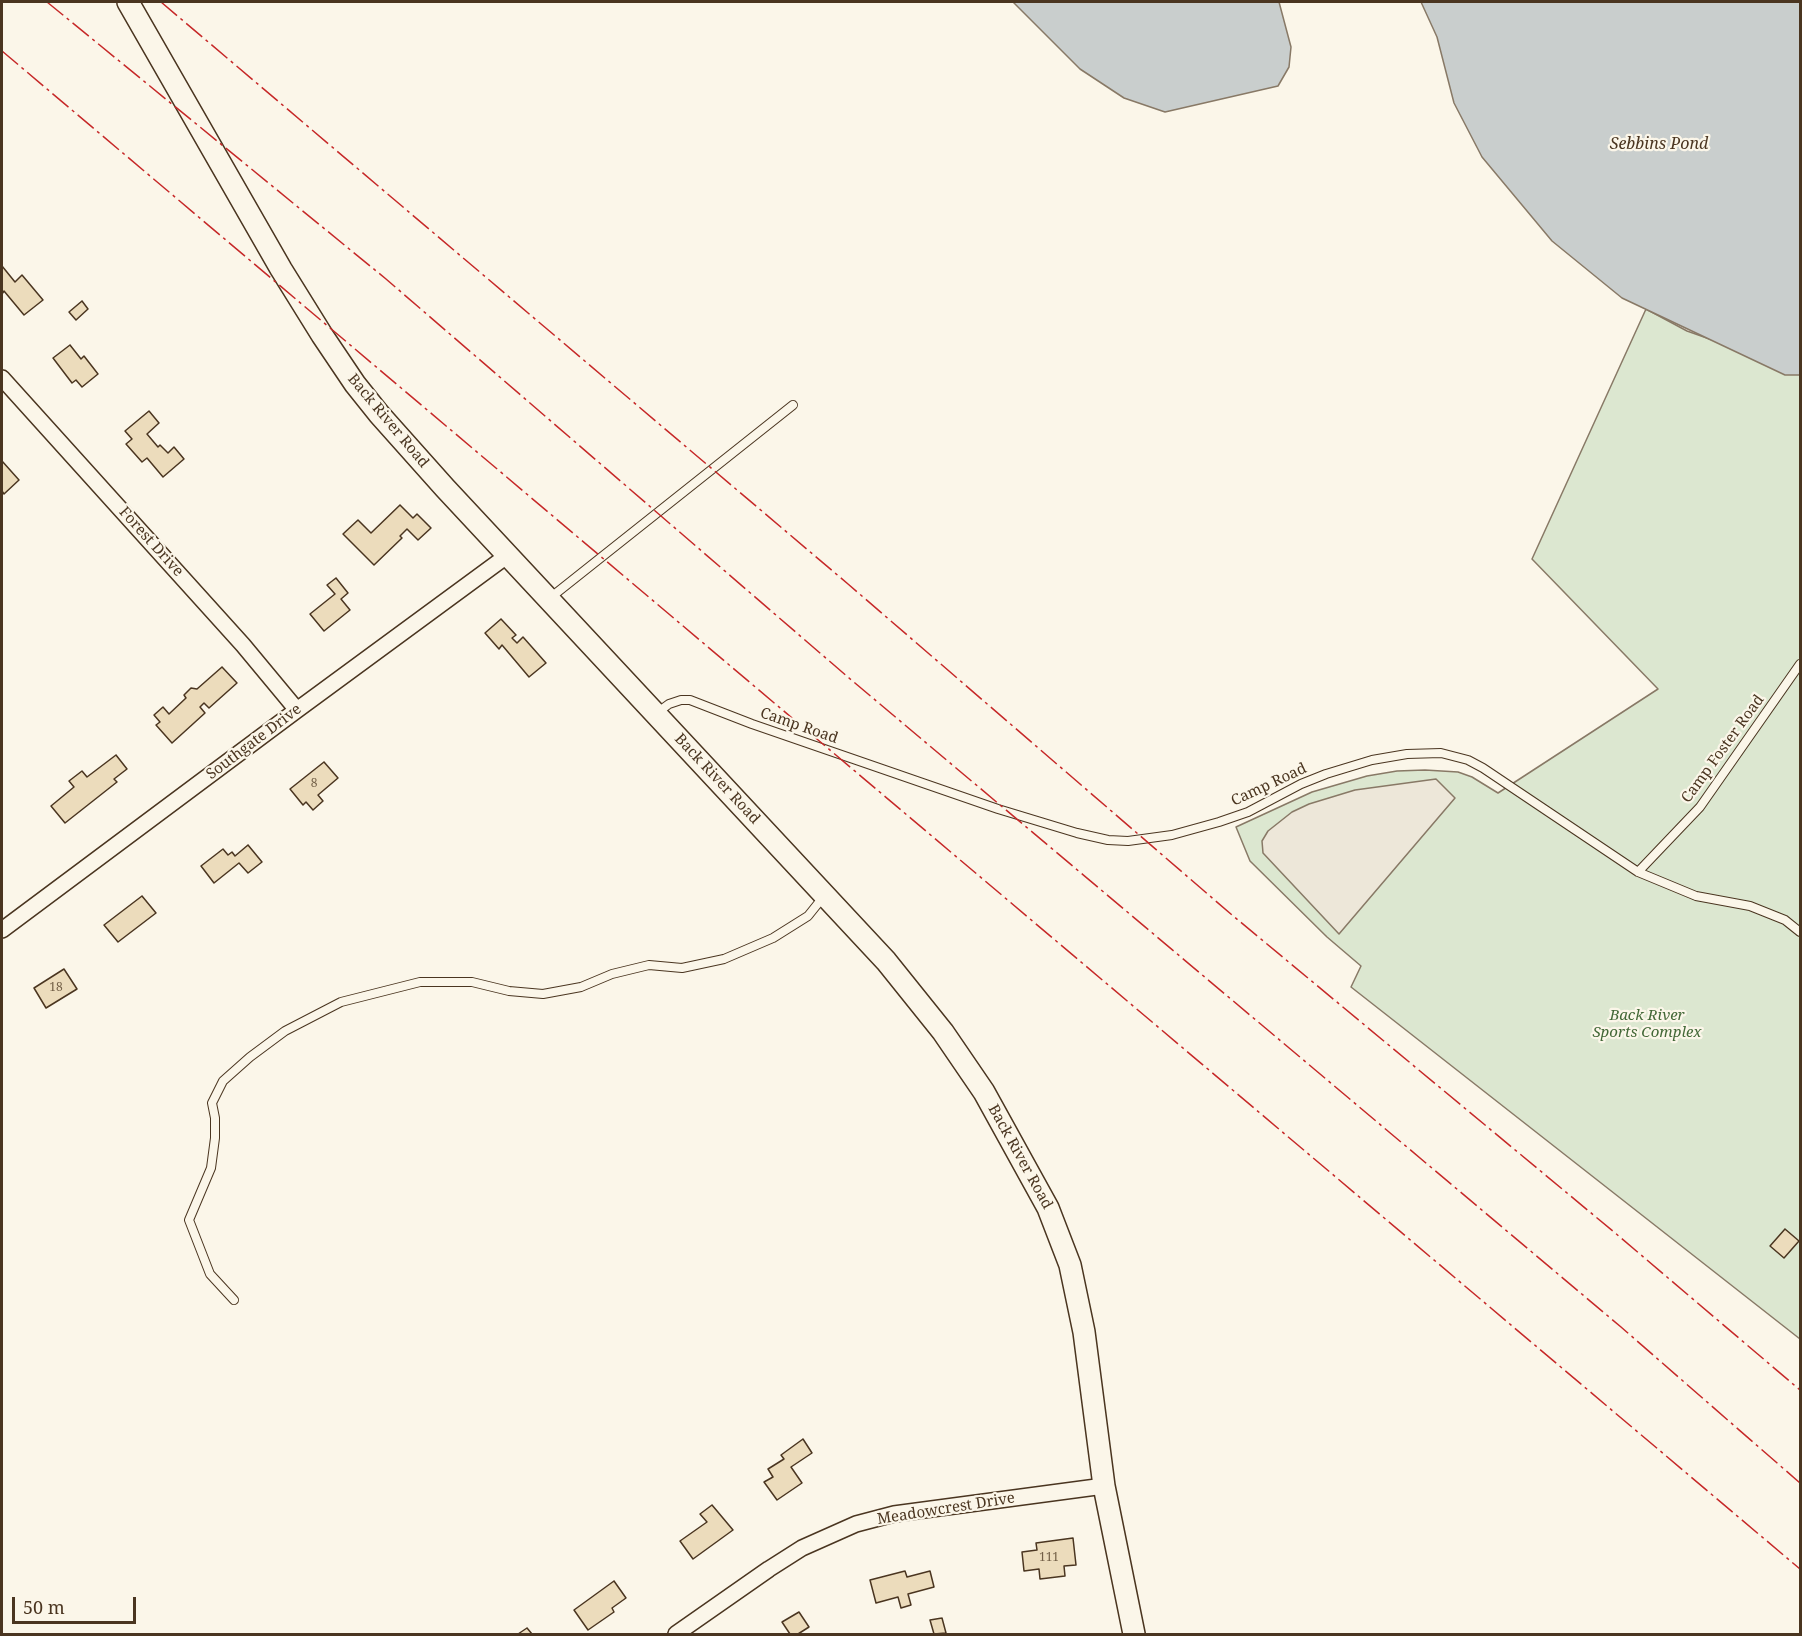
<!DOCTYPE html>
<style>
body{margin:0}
#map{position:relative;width:1802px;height:1636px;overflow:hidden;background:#fbf6e9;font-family:"Noto Serif",serif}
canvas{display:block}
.frame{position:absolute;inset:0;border:3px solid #4a3520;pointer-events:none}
.scale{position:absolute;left:12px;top:1597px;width:124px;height:27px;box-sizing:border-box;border:3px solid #4a3520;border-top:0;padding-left:8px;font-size:18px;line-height:21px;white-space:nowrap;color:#4a3520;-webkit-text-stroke:4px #fbf6e9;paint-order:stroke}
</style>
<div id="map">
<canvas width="1802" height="1636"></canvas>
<div class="frame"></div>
<div class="scale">50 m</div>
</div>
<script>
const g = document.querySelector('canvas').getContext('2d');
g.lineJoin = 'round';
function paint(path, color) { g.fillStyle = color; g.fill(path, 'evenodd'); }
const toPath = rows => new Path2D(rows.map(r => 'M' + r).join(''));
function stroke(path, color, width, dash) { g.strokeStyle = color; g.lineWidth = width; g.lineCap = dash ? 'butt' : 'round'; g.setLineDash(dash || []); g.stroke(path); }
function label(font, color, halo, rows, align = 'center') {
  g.font = font + ' "Noto Serif",serif'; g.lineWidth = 4.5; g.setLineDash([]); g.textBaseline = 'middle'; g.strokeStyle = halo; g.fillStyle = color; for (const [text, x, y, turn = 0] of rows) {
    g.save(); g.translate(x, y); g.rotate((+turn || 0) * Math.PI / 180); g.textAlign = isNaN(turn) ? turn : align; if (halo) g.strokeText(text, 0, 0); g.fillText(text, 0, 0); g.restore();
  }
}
const green = toPath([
 [1646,309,1687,331,1721,343,1800,363,1800,1339,1351,987,1361,966,1327,937,1250,861,1236,827,1312,792,1367,776,1397,771,1425,770,1458,772,1472,777,1498,793,1658,689,1532,559,1646,309]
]);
paint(green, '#dce7d0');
stroke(green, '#887966', 1.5);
const parking = toPath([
 [1436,779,1455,798,1339,934,1263,853,1262,841,1268,831,1292,812,1309,804,1355,790,1436,779]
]);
paint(parking, '#ede7d9');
stroke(parking, '#887966', 1.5);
const water = toPath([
 [1013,2,1279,2,1291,47,1289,67,1278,86,1165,112,1124,98,1080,69,1013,2],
 [1421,2,1800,2,1800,375,1785,375,1622,298,1552,241,1482,157,1454,103,1437,37,1421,2]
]);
paint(water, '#c9cecd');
stroke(water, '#887966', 1.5);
const building = toPath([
 [2,266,15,282,22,275,43,300,24,315,4,291,2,294,2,266],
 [82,301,88,309,76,320,69,312,82,301],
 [70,345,81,359,84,356,98,374,82,387,76,380,72,383,53,358,70,345],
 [149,411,159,423,147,434,158,447,160,445,168,453,174,447,184,459,163,477,147,458,142,462,126,444,132,439,125,431,149,411],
 [2,461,19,480,4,494,2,491,2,461],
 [400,505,413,518,417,514,431,528,418,540,407,529,400,536,402,538,374,565,343,534,358,520,371,533,400,505],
 [336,578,348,593,341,599,350,610,324,631,310,614,335,594,327,585,336,578],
 [501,619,516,635,512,638,517,643,523,637,546,663,529,677,502,645,499,649,485,633,501,619],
 [222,667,237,683,209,708,204,703,200,707,205,713,172,743,156,725,160,722,154,715,163,707,169,714,186,698,184,695,191,688,197,689,222,667],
 [116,755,127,769,114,779,117,782,65,823,51,806,74,787,69,781,82,771,87,777,116,755],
 [324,762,338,778,318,795,323,801,313,810,306,802,303,805,290,789,324,762],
 [248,845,262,862,248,873,239,863,214,883,201,866,223,849,228,855,232,852,235,856,248,845],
 [142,896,156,913,118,942,104,925,142,896],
 [64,969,77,989,46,1008,34,988,64,969],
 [1785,1229,1799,1241,1784,1258,1770,1246,1785,1229],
 [803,1439,812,1453,791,1467,802,1483,777,1500,764,1482,773,1477,768,1469,784,1459,781,1455,803,1439],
 [712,1505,733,1530,693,1559,680,1541,707,1522,700,1514,712,1505],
 [1073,1538,1076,1565,1064,1566,1065,1576,1040,1579,1039,1569,1024,1571,1022,1552,1037,1550,1036,1543,1073,1538],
 [905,1571,907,1577,930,1571,934,1587,908,1594,911,1605,901,1608,898,1597,876,1603,870,1580,905,1571],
 [614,1581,626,1598,612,1608,614,1612,588,1630,574,1610,614,1581],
 [799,1612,809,1627,798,1634,790,1634,782,1622,799,1612],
 [942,1618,946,1633,934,1634,930,1620,942,1618],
 [527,1628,532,1634,518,1634,527,1628]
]);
paint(building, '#ecdcbc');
stroke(building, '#4a3520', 1.5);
const lane = toPath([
 [550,598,793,405],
 [658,712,669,704,681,700,690,700,752,724,998,809,1077,833,1108,840,1128,841,1172,835,1219,822,1248,812,1301,784,1326,774,1372,760,1407,754,1441,753,1468,760,1483,768,1638,872,1696,896,1750,906,1785,920,1800,932],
 [1638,872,1700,807,1800,664],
 [234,1300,210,1274,189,1220,211,1168,215,1138,215,1118,212,1103,223,1081,250,1057,285,1031,341,1002,420,982,472,982,509,991,543,994,581,987,612,974,649,965,682,968,724,959,773,938,808,916,824,896]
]);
const street = toPath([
 [2,378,243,645,297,710],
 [2,930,297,710,508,555],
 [676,1634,769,1569,802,1548,856,1524,894,1514,1104,1486]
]);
const secondary = toPath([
 [128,2,281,269,322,335,355,384,379,414,445,488,886,961,943,1032,984,1092,1048,1208,1070,1265,1084,1332,1104,1486,1134,1634]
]);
stroke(lane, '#4a3520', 10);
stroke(street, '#4a3520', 18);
stroke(secondary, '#4a3520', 24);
stroke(lane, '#fbf6e9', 8);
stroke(street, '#fbf6e9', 15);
stroke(secondary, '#fbf6e9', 21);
stroke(toPath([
 [47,2,386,279,849,678,1621,1327,1800,1483],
 [161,2,848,584,1232,915,1614,1232,1800,1390],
 [2,51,1800,1569]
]), '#c62828', 1.5, [21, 4.5, 3, 4.5]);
label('12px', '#725f47', null, [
 ["8",314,784],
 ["18",56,988],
 ["111",1049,1558]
]);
label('15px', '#4a3520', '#fbf6e9', [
 ["Back River Road",388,421,50],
 ["Forest Drive",151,542,48],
 ["Camp Road",799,726,19],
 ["Southgate Drive",254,742,-37],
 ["Camp Foster Road",1723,749,-54],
 ["Back River Road",717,779,47],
 ["Camp Road",1269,785,-25],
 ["Back River Road",1020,1157,61],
 ["Meadowcrest Drive",946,1509,-9]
]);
label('italic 15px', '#436837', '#fbf6e9', [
 ["Back River",1647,1016],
 ["Sports Complex",1647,1033]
]);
label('italic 16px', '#4a3520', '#fbf6e9', [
 ["Sebbins Pond",1659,144]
]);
</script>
